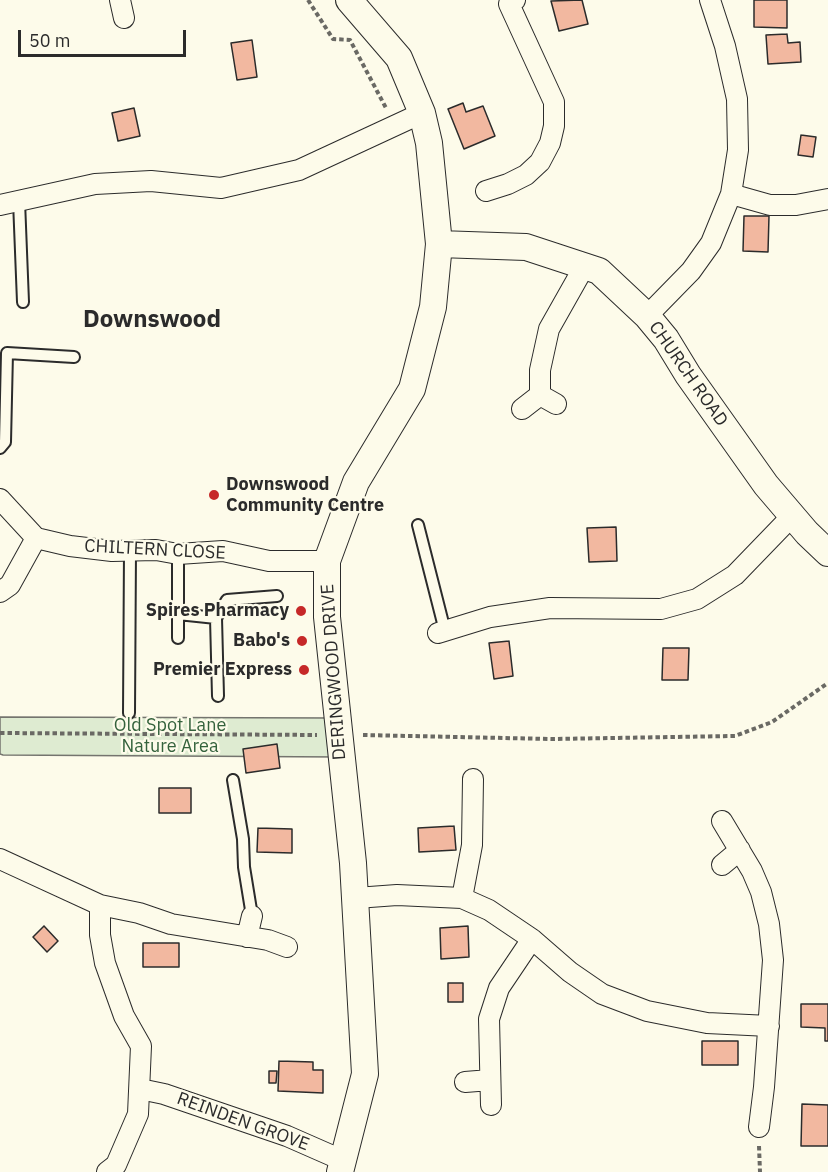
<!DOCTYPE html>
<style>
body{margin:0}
#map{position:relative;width:828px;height:1172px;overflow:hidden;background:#fdfbea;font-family:"IBM Plex Sans",sans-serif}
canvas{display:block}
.scale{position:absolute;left:18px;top:30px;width:168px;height:27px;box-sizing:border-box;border:3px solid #2b2b2b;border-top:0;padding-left:8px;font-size:18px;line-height:21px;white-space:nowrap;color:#2b2b2b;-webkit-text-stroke:4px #fdfbea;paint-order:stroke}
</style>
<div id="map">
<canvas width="828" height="1172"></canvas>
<div class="scale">50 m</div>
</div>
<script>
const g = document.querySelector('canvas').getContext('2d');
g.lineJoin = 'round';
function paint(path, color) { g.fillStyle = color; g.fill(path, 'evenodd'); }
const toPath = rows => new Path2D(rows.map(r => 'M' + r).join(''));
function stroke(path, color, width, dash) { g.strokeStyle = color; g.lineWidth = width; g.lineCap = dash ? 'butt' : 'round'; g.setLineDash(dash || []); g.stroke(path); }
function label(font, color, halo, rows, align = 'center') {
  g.font = font + ' "IBM Plex Sans",sans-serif'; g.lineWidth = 4.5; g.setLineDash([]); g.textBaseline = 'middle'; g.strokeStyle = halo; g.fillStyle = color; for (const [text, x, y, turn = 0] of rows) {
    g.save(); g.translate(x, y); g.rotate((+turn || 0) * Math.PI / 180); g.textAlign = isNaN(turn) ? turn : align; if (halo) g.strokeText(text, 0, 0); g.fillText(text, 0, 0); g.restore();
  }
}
const green = toPath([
 [0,717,336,718,340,757,3,755,0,754,0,717]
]);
paint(green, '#deebd1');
stroke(green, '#74746e', 1.5);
const building = toPath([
 [582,0,588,24,559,31,551,1,582,0],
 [754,0,787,0,787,28,754,27,754,0],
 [787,34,788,43,800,42,801,62,768,64,766,35,787,34],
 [252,40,257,77,237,80,231,43,252,40],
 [463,103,466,112,483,106,495,136,464,149,448,109,463,103],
 [134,108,140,136,118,141,112,113,134,108],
 [801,135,816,137,813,157,798,155,801,135],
 [744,216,769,216,768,252,743,251,744,216],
 [616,527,617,561,589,562,587,528,616,527],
 [509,641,513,676,494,679,489,643,509,641],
 [663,648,689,648,688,680,662,680,663,648],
 [277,744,280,768,246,773,243,749,277,744],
 [159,788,191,788,191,813,159,813,159,788],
 [454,826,456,850,419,852,418,828,454,826],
 [258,828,292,829,292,853,257,852,258,828],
 [44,926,58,941,47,952,33,937,44,926],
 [468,926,469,957,441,959,440,928,468,926],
 [143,943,179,943,179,967,143,967,143,943],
 [448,983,463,983,463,1002,448,1002,448,983],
 [801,1004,828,1004,828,1041,825,1041,825,1028,801,1027,801,1004],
 [702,1041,738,1041,738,1065,702,1065,702,1041],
 [279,1061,313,1062,313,1070,323,1070,323,1093,278,1091,279,1061],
 [269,1071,277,1071,276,1083,269,1083,269,1071],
 [802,1104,828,1105,828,1146,801,1146,802,1104]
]);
paint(building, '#f2b8a0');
stroke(building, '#2b2b2b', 1.5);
const service = toPath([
 [19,201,23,302],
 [0,448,5,442,7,353,74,357],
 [418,525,445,631],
 [178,554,178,638],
 [178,614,216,618,227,600,277,596],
 [216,618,218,696],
 [129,713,130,551],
 [233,780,243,839,244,867,252,916]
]);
const minor = toPath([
 [120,0,124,18],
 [486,191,508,184,526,175,540,162,550,143,554,126,554,102,509,4,515,0],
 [731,194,770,205,796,205,828,199],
 [0,205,95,184,151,181,221,188,299,170,422,113],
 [647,316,691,271,711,243,731,194,738,150,737,99,725,46,710,0],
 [540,395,540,370,549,329,584,267],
 [522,409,540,395,556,404],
 [0,499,36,538,70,546,112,551,156,550,178,554,223,551,269,561,327,561],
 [0,592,10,585,36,538],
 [438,633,490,617,550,608,661,609,697,599,735,575,792,516],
 [722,821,752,871,761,892,769,924,773,960,764,1087,759,1127],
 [0,859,100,905,139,913,171,924,268,940,287,947],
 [722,865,740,850],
 [356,898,397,895,462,898,489,910,532,939,570,972,602,994,647,1011,707,1023,769,1026],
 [462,898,472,845,473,779],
 [100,905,100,935,105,963,124,1016,141,1046,138,1114,116,1165,107,1172],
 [247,937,252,916],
 [465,1082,490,1080],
 [140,1089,164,1094,287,1136,344,1161],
 [491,1105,489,1019,499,988,532,939]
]);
const tertiary = toPath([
 [439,244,526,247,599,271,647,316,666,339,688,375,766,485,807,533,828,553],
 [340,1172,365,1074,353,863,327,617,327,561,356,482,412,389,433,307,439,244,429,143,422,113,399,58,349,0]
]);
stroke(service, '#2b2b2b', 14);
stroke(minor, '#2b2b2b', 22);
stroke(tertiary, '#2b2b2b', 28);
stroke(toPath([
 [308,0,333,39,350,40,386,108],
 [0,733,317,735],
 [363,735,551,739,735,736,772,722,828,683],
 [759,1146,760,1172]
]), '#6a6964', 4, [4.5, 3]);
stroke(service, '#fdfbea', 10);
stroke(minor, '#fdfbea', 20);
stroke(tertiary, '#fdfbea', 26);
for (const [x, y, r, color] of [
 [214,495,6,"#c62828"],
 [301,611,6,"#c62828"],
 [302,641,6,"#c62828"],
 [304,670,6,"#c62828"]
]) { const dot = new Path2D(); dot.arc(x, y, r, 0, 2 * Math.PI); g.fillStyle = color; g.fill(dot); stroke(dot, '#fdfbea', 2); }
label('18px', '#2b2b2b', '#fdfbea', [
 ["CHURCH ROAD",688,374,55],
 ["CHILTERN CLOSE",155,550,3],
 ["DERINGWOOD DRIVE",334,672,-94],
 ["REINDEN GROVE",243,1122,20]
]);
label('bold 18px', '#2b2b2b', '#fdfbea', [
 ["Downswood",226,485,"left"],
 ["Community Centre",226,506,"left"],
 ["Spires Pharmacy",289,611],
 ["Babo's",290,641],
 ["Premier Express",292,670]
], 'right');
label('18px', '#34623c', '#fdfbea', [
 ["Old Spot Lane",170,726],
 ["Nature Area",170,747]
]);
label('bold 24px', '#2b2b2b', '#fdfbea', [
 ["Downswood",152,320]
]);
</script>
